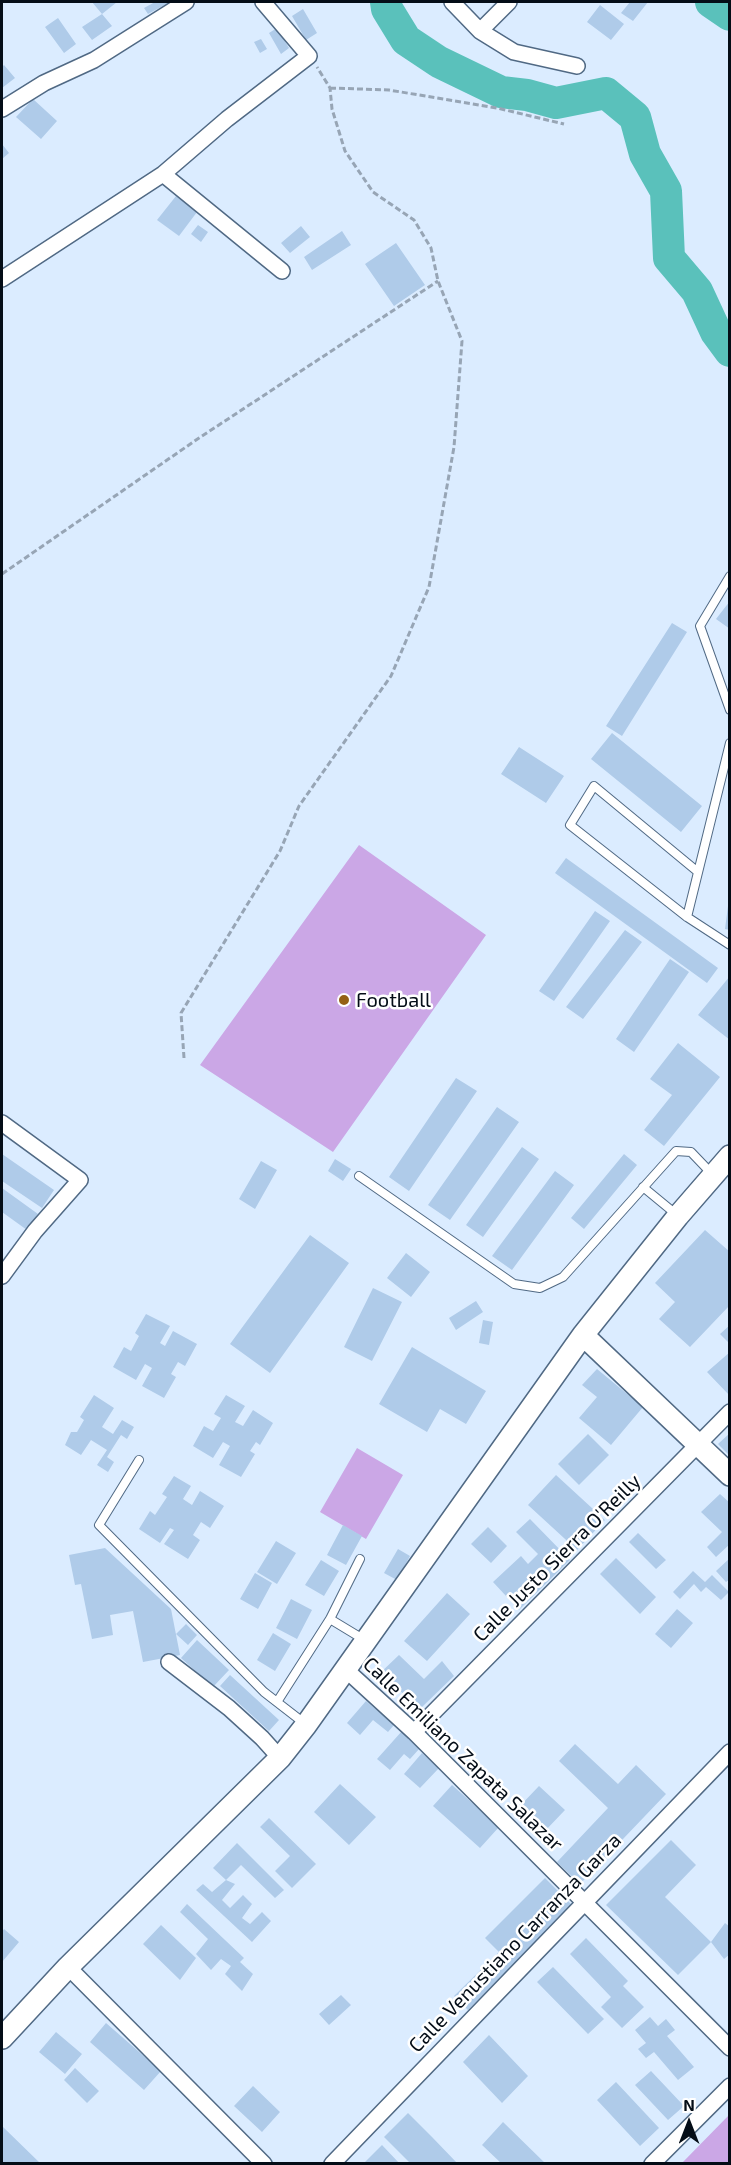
<!DOCTYPE html>
<style>
body{margin:0}
#map{position:relative;width:731px;height:2165px;overflow:hidden;background:#dbecff;font-family:"Exo 2",sans-serif}
canvas{display:block}
.frame{position:absolute;inset:0;border:3px solid #040d17;pointer-events:none}
.north{position:absolute;left:659px;top:2093px;width:60px;height:60px;-webkit-text-stroke:4px #fff;paint-order:stroke;rotate:0deg;font-size:16px;font-weight:700;line-height:24px;text-align:center;color:#040d17}
.north::after{content:'';display:block;margin:auto;width:21px;height:27px;background:#040d17;clip-path:polygon(50% 0,100% 100%,50% 72%,0 100%)}
</style>
<div id="map">
<canvas width="731" height="2165"></canvas>
<div class="frame"></div>
<div class="north">N</div>
</div>
<script>
const g = document.querySelector('canvas').getContext('2d');
g.lineJoin = 'round';
function paint(path, color) { g.fillStyle = color; g.fill(path, 'evenodd'); }
const toPath = rows => new Path2D(rows.map(r => 'M' + r).join(''));
function stroke(path, color, width, dash) { g.strokeStyle = color; g.lineWidth = width; g.lineCap = dash ? 'butt' : 'round'; g.setLineDash(dash || []); g.stroke(path); }
function label(font, color, halo, rows, align = 'center') {
  g.font = font + ' "Exo 2",sans-serif'; g.lineWidth = 5; g.setLineDash([]); g.textBaseline = 'middle'; g.strokeStyle = halo; g.fillStyle = color; for (const [text, x, y, turn = 0] of rows) {
    g.save(); g.translate(x, y); g.rotate((+turn || 0) * Math.PI / 180); g.textAlign = isNaN(turn) ? turn : align; if (halo) g.strokeText(text, 0, 0); g.fillText(text, 0, 0); g.restore();
  }
}
paint(toPath([
 [359,845,486,935,333,1152,200,1065],
 [357,1448,403,1475,366,1539,320,1512],
 [729,2115,729,2163,682,2163]
]), '#cba7e6');
stroke(toPath([
 [386,2,387,9,406,40,439,62,501,92,527,95,556,103,606,93,635,117,645,154,666,191,669,258,697,291,716,332,730,351],
 [711,2,730,15]
]), '#5ac1bb', 32);
paint(toPath([
 [92,2,117,2,102,14],
 [155,2,170,2,148,14,144,8],
 [630,2,648,2,633,21,621,13],
 [600,5,624,24,611,40,587,22],
 [303,9,317,33,306,40,292,16],
 [102,14,112,26,92,40,82,27],
 [58,18,76,44,64,53,45,27],
 [277,28,289,48,281,54,269,33],
 [261,39,267,49,260,53,254,42],
 [4,65,15,78,2,88,2,67],
 [33,99,57,121,41,139,16,117],
 [2,144,9,153,2,159],
 [176,196,197,212,179,236,157,220],
 [198,225,208,232,201,242,191,234],
 [301,226,310,237,290,253,281,243],
 [342,231,351,245,312,270,304,257],
 [396,243,425,285,394,306,365,264],
 [730,601,730,629,716,619],
 [672,623,687,632,622,736,606,726],
 [612,733,702,806,681,832,591,759],
 [519,747,564,776,546,803,501,774],
 [566,858,718,968,707,983,555,873],
 [728,906,730,906,730,930,725,929],
 [595,911,610,921,554,1001,539,991],
 [625,930,642,942,583,1019,566,1007],
 [670,959,689,972,634,1052,616,1039],
 [730,976,730,1040,698,1015],
 [678,1043,720,1077,664,1146,644,1130,672,1095,650,1079],
 [456,1078,477,1091,409,1191,389,1177],
 [497,1107,519,1122,450,1220,428,1205],
 [522,1147,539,1159,483,1237,466,1225],
 [2,1154,54,1190,42,1208,2,1181],
 [624,1154,637,1165,584,1229,571,1218],
 [335,1159,351,1169,343,1181,328,1171],
 [261,1161,277,1170,255,1209,239,1199],
 [555,1171,574,1185,512,1270,492,1256],
 [2,1188,38,1214,27,1230,2,1212],
 [705,1230,730,1252,730,1305,690,1347,659,1319,675,1302,655,1283],
 [310,1235,349,1263,270,1373,230,1344],
 [406,1253,430,1272,411,1297,387,1278],
 [373,1288,402,1302,372,1361,344,1347],
 [476,1301,483,1312,456,1330,449,1318],
 [146,1314,170,1326,160,1343,165,1346,173,1331,197,1344,185,1366,178,1362,171,1374,176,1377,164,1398,142,1386,152,1368,145,1364,136,1380,113,1367,124,1347,131,1351,139,1336,135,1333],
 [483,1320,493,1322,489,1345,479,1343],
 [730,1325,730,1344,720,1334],
 [412,1347,486,1391,466,1424,440,1409,427,1432,379,1404],
 [730,1352,730,1396,707,1372],
 [597,1369,643,1407,611,1445,579,1418,597,1397,582,1385],
 [94,1395,114,1408,102,1427,113,1434,122,1420,134,1427,127,1439,121,1435,107,1457,114,1462,108,1472,97,1465,107,1450,91,1440,81,1455,65,1445,71,1432,77,1432,84,1420,80,1417],
 [226,1395,245,1406,235,1422,243,1426,253,1410,273,1423,260,1445,256,1442,250,1451,255,1454,241,1477,219,1465,230,1446,223,1442,213,1458,193,1446,204,1426,213,1431,221,1418,214,1414],
 [730,1433,730,1456,718,1444],
 [588,1434,609,1455,579,1485,558,1464],
 [556,1475,605,1520,577,1550,528,1505],
 [174,1476,191,1486,183,1499,192,1505,200,1491,224,1506,210,1528,201,1522,193,1535,200,1540,188,1559,164,1544,174,1530,170,1528,160,1543,139,1529,150,1511,155,1515,167,1497,162,1494],
 [720,1494,730,1503,730,1544,716,1557,707,1547,722,1532,701,1512],
 [530,1519,570,1560,519,1610,493,1582,521,1556,528,1564,538,1554,516,1532],
 [343,1525,362,1536,346,1565,327,1555],
 [488,1527,507,1546,491,1563,471,1544],
 [638,1533,666,1560,656,1569,629,1542],
 [276,1541,296,1553,277,1584,257,1572],
 [105,1548,171,1609,180,1655,143,1662,133,1611,110,1615,113,1635,92,1639,81,1584,75,1585,69,1555],
 [398,1549,410,1556,397,1580,384,1573],
 [616,1558,656,1597,640,1614,600,1574],
 [730,1558,730,1579,726,1582,716,1571],
 [321,1560,339,1571,324,1596,305,1585],
 [693,1571,705,1582,712,1575,729,1592,721,1600,706,1587,701,1592,694,1584,680,1599,673,1592],
 [255,1573,272,1583,258,1609,240,1599],
 [447,1593,470,1614,427,1661,404,1641],
 [291,1599,312,1610,297,1639,276,1628],
 [677,1609,693,1623,671,1648,655,1634],
 [186,1624,197,1635,188,1645,176,1634],
 [273,1633,291,1644,275,1671,257,1660],
 [197,1640,229,1670,213,1687,181,1658],
 [399,1655,424,1679,442,1661,454,1676,421,1708,379,1674],
 [230,1675,279,1720,269,1731,220,1686],
 [366,1701,394,1725,388,1732,373,1720,360,1735,347,1723],
 [402,1731,420,1748,410,1759,404,1754,390,1770,377,1759],
 [575,1744,618,1784,636,1765,666,1794,580,1884,557,1862,608,1808,559,1761],
 [422,1753,439,1768,420,1788,404,1774],
 [340,1784,376,1817,349,1845,314,1812],
 [452,1785,499,1827,480,1848,433,1806],
 [539,1786,565,1810,544,1832,518,1808],
 [269,1818,316,1864,292,1888,275,1871,290,1856,260,1827],
 [671,1840,696,1865,665,1897,711,1942,678,1975,606,1905],
 [237,1843,284,1890,275,1898,241,1865,226,1880,213,1868],
 [545,1878,572,1905,468,2010,454,1996,499,1952,485,1938],
 [226,1880,235,1884,222,1900,230,1908,243,1895,252,1904,242,1918,250,1924,262,1912,271,1921,252,1942,196,1890,203,1884,212,1892],
 [187,1904,244,1958,240,1962,253,1974,242,1991,225,1974,231,1966,221,1959,211,1970,196,1954,208,1939,180,1912],
 [725,1923,730,1927,730,1954,724,1959,711,1942],
 [161,1925,196,1958,180,1980,143,1944],
 [4,1929,19,1942,2,1962,2,1932],
 [586,1938,628,1981,623,1986,644,2007,622,2028,601,2007,611,1997,570,1954],
 [553,1967,604,2019,588,2034,537,1982],
 [341,1995,351,2005,329,2025,319,2014],
 [650,2017,658,2026,666,2019,675,2030,667,2036,694,2067,678,2080,654,2052,646,2058,638,2049,646,2043,635,2030],
 [106,2023,161,2071,144,2090,90,2042],
 [56,2032,82,2054,65,2074,39,2052],
 [489,2035,528,2076,502,2103,463,2062],
 [75,2068,99,2091,87,2103,64,2080],
 [651,2071,684,2106,668,2120,635,2085],
 [616,2082,659,2128,640,2146,597,2100],
 [253,2086,280,2112,262,2132,234,2106],
 [408,2113,432,2137,458,2164,411,2164,384,2137],
 [503,2122,546,2164,502,2164,482,2145],
 [2,2126,41,2164,2,2164],
 [382,2145,400,2164,363,2164]
]), '#afcbe9');
const lane = toPath([
 [730,576,700,626,730,710],
 [698,872,594,786,570,825,687,917,730,945],
 [687,917,730,743],
 [359,1176,514,1284,540,1288,563,1277,676,1151,691,1152,713,1175],
 [643,1187,677,1215],
 [139,1460,99,1525,264,1692,304,1723],
 [330,1619,363,1639],
 [277,1702,330,1619,360,1559]
]);
const street = toPath([
 [452,2,480,31,514,52,577,66],
 [480,31,509,2],
 [2,109,44,83,94,60,186,2],
 [163,174,282,271],
 [2,279,163,174,227,119,309,56,263,2],
 [2,1123,80,1180,35,1231,2,1276],
 [169,1662,229,1708,262,1738,280,1758],
 [344,1668,414,1732,730,2048],
 [414,1732,730,1412],
 [68,1967,264,2164],
 [332,2164,730,1752],
 [652,2164,730,2086]
]);
const secondary = toPath([
 [583,1335,730,1475],
 [2,2038,68,1967,280,1758,306,1725,583,1335,678,1216,730,1156]
]);
stroke(lane, '#506984', 10);
stroke(street, '#506984', 18);
stroke(secondary, '#506984', 24);
stroke(toPath([
 [330,88,389,90,497,108,564,124],
 [2,574,199,438,438,281],
 [184,1058,181,1013,280,851,299,806,391,676,429,587,454,447,462,341,438,281,431,248,414,220,373,192,345,151,332,109,330,88,317,67]
]), '#97a5b5', 3, [6, 3]);
stroke(lane, '#fff', 8);
stroke(street, '#fff', 15);
stroke(secondary, '#fff', 21);
for (const [x, y, r, color] of [
 [344,1000,6,"#946014"]
]) { const dot = new Path2D(); dot.arc(x, y, r, 0, 2 * Math.PI); g.fillStyle = color; g.fill(dot); stroke(dot, '#fff', 2); }
label('20px', '#040d17', '#fff', [
 ["Football",356,1000]
], 'left');
label('20px', '#040d17', '#fff', [
 ["Calle Justo Sierra O'Reilly",557,1558,-45],
 ["Calle Emiliano Zapata Salazar",463,1754,44],
 ["Calle Venustiano Carranza Garza",515,1943,-46]
]);
</script>
